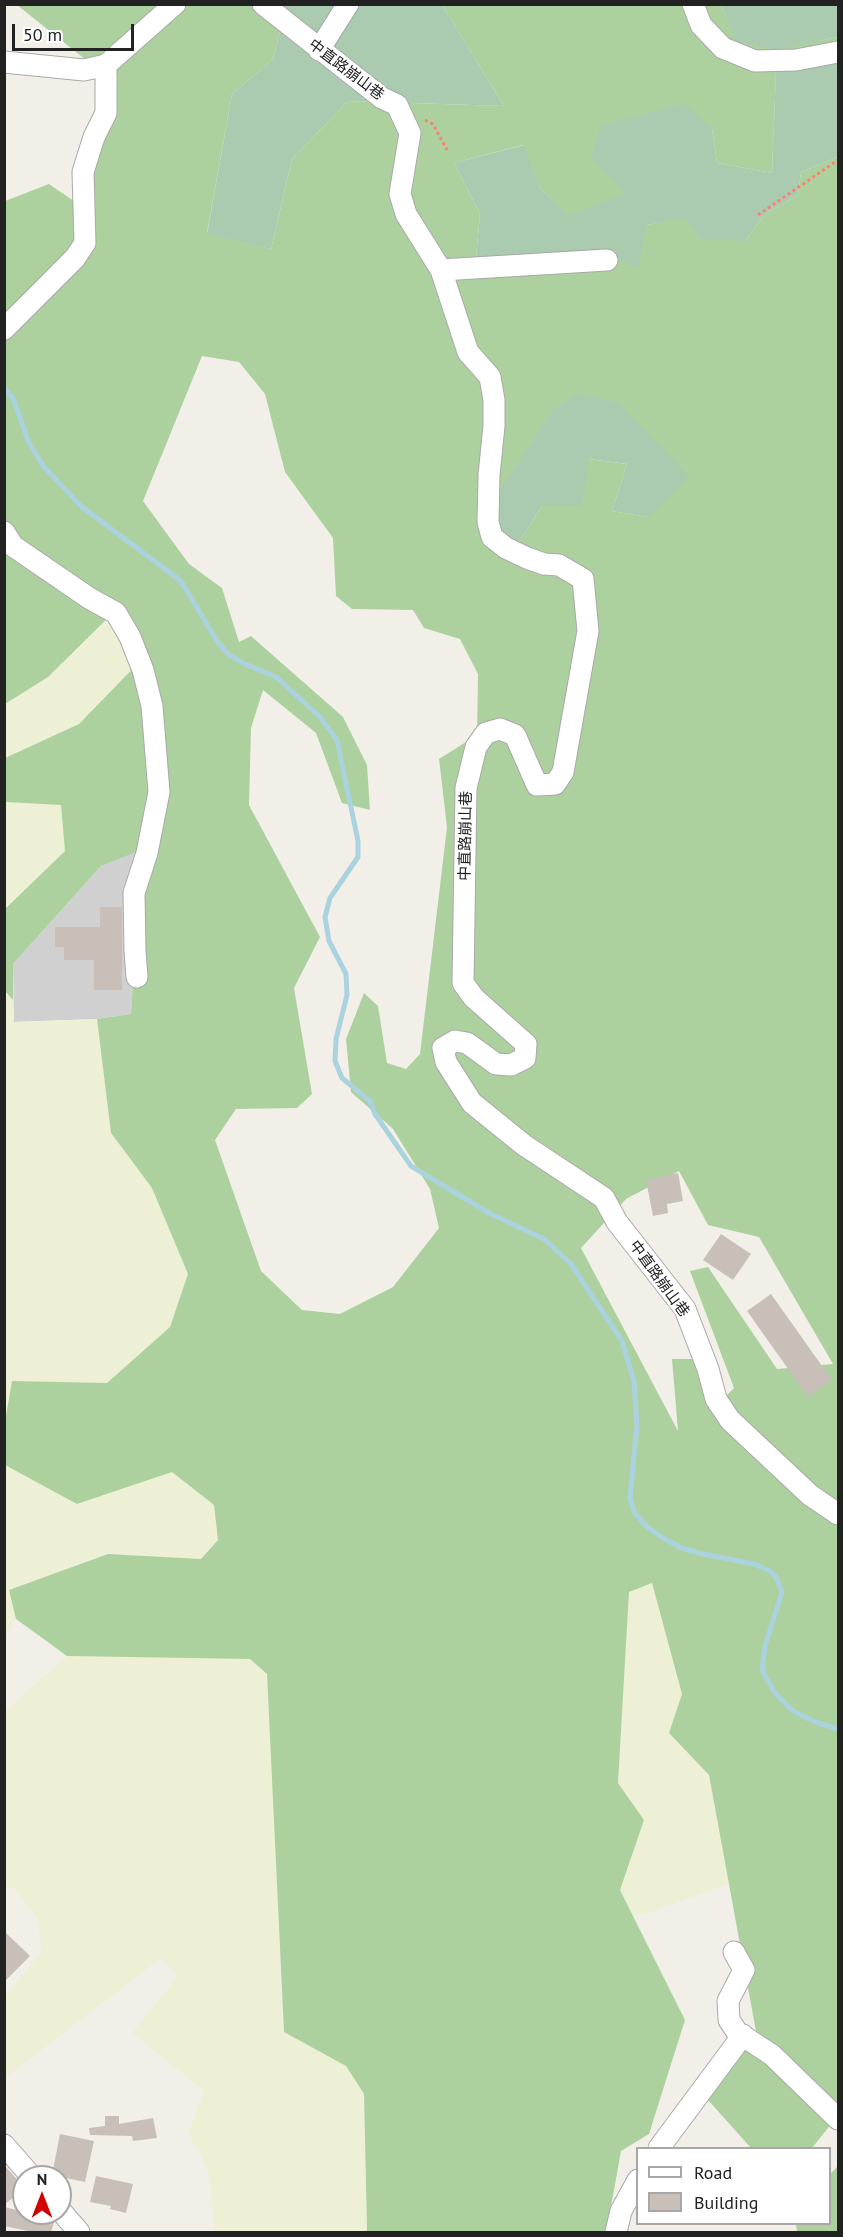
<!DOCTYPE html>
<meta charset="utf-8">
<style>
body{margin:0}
#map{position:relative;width:843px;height:2237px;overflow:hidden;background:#f2efe9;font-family:"PT Sans",sans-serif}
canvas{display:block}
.frame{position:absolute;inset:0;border:6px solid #222;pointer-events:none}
.legend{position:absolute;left:636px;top:2147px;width:195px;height:78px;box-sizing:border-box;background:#fff;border:2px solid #a7a7a7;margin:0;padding:8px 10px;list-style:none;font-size:18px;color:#222}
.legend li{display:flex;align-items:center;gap:12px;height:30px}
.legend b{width:30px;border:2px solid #a7a7a7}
.north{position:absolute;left:12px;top:2165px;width:60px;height:60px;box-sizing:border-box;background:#fff;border:2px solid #a7a7a7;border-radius:50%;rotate:0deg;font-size:16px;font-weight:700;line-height:24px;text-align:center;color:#222}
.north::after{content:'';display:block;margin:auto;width:21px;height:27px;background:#d40000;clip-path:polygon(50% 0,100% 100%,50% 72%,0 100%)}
.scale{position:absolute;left:12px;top:24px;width:122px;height:27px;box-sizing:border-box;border:3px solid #222;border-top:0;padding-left:8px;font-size:18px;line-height:21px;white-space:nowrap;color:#222;-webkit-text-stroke:4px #fff;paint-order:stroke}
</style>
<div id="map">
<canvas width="843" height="2237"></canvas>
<div class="frame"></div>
<ul class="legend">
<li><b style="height:8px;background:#fff"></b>Road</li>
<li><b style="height:16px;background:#c7bfb8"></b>Building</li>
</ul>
<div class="north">N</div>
<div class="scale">50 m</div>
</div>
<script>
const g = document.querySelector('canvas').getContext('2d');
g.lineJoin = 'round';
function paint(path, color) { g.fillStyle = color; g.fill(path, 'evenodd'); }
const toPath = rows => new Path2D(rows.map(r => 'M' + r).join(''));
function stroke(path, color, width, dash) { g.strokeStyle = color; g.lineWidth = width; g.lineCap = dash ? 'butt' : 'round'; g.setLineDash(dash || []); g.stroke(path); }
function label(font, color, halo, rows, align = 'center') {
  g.font = font + ' "PT Sans","Noto Sans TC",sans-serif'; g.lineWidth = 4.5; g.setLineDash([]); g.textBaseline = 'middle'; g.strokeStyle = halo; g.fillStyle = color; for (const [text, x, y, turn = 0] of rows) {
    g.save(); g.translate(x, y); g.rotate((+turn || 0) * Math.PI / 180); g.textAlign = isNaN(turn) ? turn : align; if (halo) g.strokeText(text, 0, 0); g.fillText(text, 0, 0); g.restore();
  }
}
paint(toPath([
 [141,849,131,1014,97,1019,14,1022,13,964,101,866]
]), '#d0d0d0');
paint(toPath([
 [113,614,148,654,79,724,5,758,61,805,65,851,5,909,5,704,48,677],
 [5,991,13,1000,14,1022,97,1019,111,1133,152,1188,189,1274,170,1327,107,1383,12,1381,5,1422],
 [5,1465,77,1504,172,1472,214,1505,218,1540,201,1559,108,1554,10,1590,16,1619,5,1638],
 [652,1583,682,1694,669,1733,709,1775,729,1884,634,1918,620,1890,644,1820,618,1783,629,1591],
 [67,1656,250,1659,267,1674,284,2032,346,2066,364,2094,367,2230,365,2232,215,2232,208,2170,188,2133,204,2091,132,2033,178,1976,161,1958,5,2078,5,1997,42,1951,37,1917,13,1888,5,1885,4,1712]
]), '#eef0d5');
paint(toPath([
 [282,4,286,6,273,59,232,94,207,233,271,249,292,159,348,101,504,106,442,5,721,5,738,42,777,49,838,37,838,62,776,72,772,173,717,163,712,128,626,193,569,217,539,187,523,145,454,163,480,214,475,269,646,225,686,218,745,241,765,214,798,195,801,172,838,157,838,2120,836,2118,812,2148,751,2148,708,2100,713,2059,757,2037,709,1775,669,1733,682,1694,652,1583,629,1592,618,1783,644,1820,620,1890,685,2020,649,2134,621,2151,608,2223,611,2232,365,2232,367,2230,364,2094,346,2066,284,2032,267,1674,250,1659,67,1656,16,1619,9,1590,108,1554,201,1559,218,1540,214,1505,172,1472,77,1504,5,1465,5,1422,12,1381,107,1383,170,1327,188,1274,152,1188,111,1133,97,1019,131,1014,141,850,101,866,13,964,13,1000,5,991,5,909,65,851,61,805,6,802,5,758,79,724,147,654,112,614,48,677,5,704,5,201,49,184,81,206,106,76,17,5],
 [202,356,239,362,265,394,285,472,333,538,336,596,352,609,413,610,424,628,460,639,478,674,477,735,439,759,447,827,420,1054,406,1069,387,1063,378,1006,364,993,346,1039,351,1092,393,1129,430,1189,439,1228,393,1287,340,1314,302,1310,261,1271,215,1140,236,1109,297,1108,312,1094,294,988,320,937,249,805,251,728,263,690,316,733,342,803,370,810,367,765,343,717,251,636,239,642,222,588,189,564,143,501],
 [619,403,648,517,612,511,627,464,589,459,542,506,523,536,489,536],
 [679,1171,708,1225,759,1237,833,1364,777,1369,708,1267,690,1271,734,1388,723,1399,704,1359,672,1359,678,1431,581,1248,626,1199],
 [838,2166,838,2232,797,2232,796,2224,830,2224,830,2174]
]), '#add19e');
paint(toPath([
 [282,5,442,5,504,106,348,101,292,159,271,249,207,234,232,94,273,59,286,6],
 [721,5,838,5,838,37,777,50,737,42],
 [838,62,838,157,801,172,798,195,765,214,745,241,700,239,686,219,646,225,639,267,603,257,475,269,480,214,454,163,524,145,539,187,569,216,625,193,591,159,600,125,684,104,712,128,717,163,772,173,776,71],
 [576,393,619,403,689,476,648,517,612,511,627,464,589,459,582,506,542,506,523,536,501,544,489,507,552,411]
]), '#aacbaf');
stroke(toPath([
 [4,388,13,398,29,443,44,467,82,507,181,581,217,641,229,655,243,663,276,677,320,717,337,740,358,841,358,857,330,898,325,917,329,941,346,974,347,995,336,1039,335,1061,342,1078,370,1101,375,1114,411,1166,489,1213,544,1239,571,1264,622,1341,634,1381,637,1426,630,1497,634,1512,647,1527,663,1538,682,1548,698,1553,754,1564,770,1571,776,1577,782,1592,765,1646,762,1670,775,1693,793,1711,815,1722,838,1729]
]), '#aad3df', 5);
paint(toPath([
 [100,907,122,907,122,990,94,990,94,960,64,960,64,947,55,947,55,927,100,927],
 [678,1173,683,1201,667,1204,668,1213,653,1216,646,1180],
 [721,1234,751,1254,733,1280,703,1260],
 [771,1294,832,1380,808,1397,747,1311],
 [4,1931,30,1956,4,1982],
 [105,2116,119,2116,119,2124,153,2118,157,2138,133,2141,132,2136,90,2135,89,2128,105,2126],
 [60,2134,94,2141,85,2182,52,2175],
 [4,2165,24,2187,24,2189,4,2205],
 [96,2176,133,2184,126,2213,110,2209,111,2206,90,2202],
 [4,2207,50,2218,54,2222,51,2232,33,2232,4,2226]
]), '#c7bfb8');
const minor = toPath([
 [263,4,382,98,397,105,410,133,400,194,406,214,441,270,468,352,490,377,494,400,494,426,489,475,488,522,492,537,506,548,527,558,544,564,559,565,583,579,588,631,563,772,555,784,537,785,515,735,500,729,486,733,476,747,466,788,463,983,474,998,526,1044,525,1058,511,1065,496,1064,467,1043,455,1041,443,1048,446,1062,472,1103,524,1145,604,1198,617,1222,685,1309,708,1369,716,1399,730,1420,810,1495,838,1514],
 [693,4,701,25,723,48,755,61,796,60,838,52],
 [319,50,348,4],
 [4,62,84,70,106,65,175,4],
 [441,270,607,260],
 [4,329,75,258,85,243,83,172,94,137,106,113,106,65],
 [4,532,13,546,89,598,116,613,130,637,143,670,152,706,159,792,147,853,134,893,135,951,137,977],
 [734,1952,744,1970,728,2001,729,2020,737,2032,772,2055,838,2119],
 [4,2145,32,2177],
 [659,2148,743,2035],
 [60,2210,79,2232],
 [616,2232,621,2211,638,2180]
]);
stroke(minor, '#a9a9a9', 23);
stroke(toPath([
 [425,120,433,124,447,150],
 [758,215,838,160]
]), '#fa8072', 3, [3, 3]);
stroke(minor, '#fff', 21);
label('15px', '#222', '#fff', [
 ["中直路崩山巷",346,70,37],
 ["中直路崩山巷",466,836,-89],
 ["中直路崩山巷",659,1279,54]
]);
</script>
